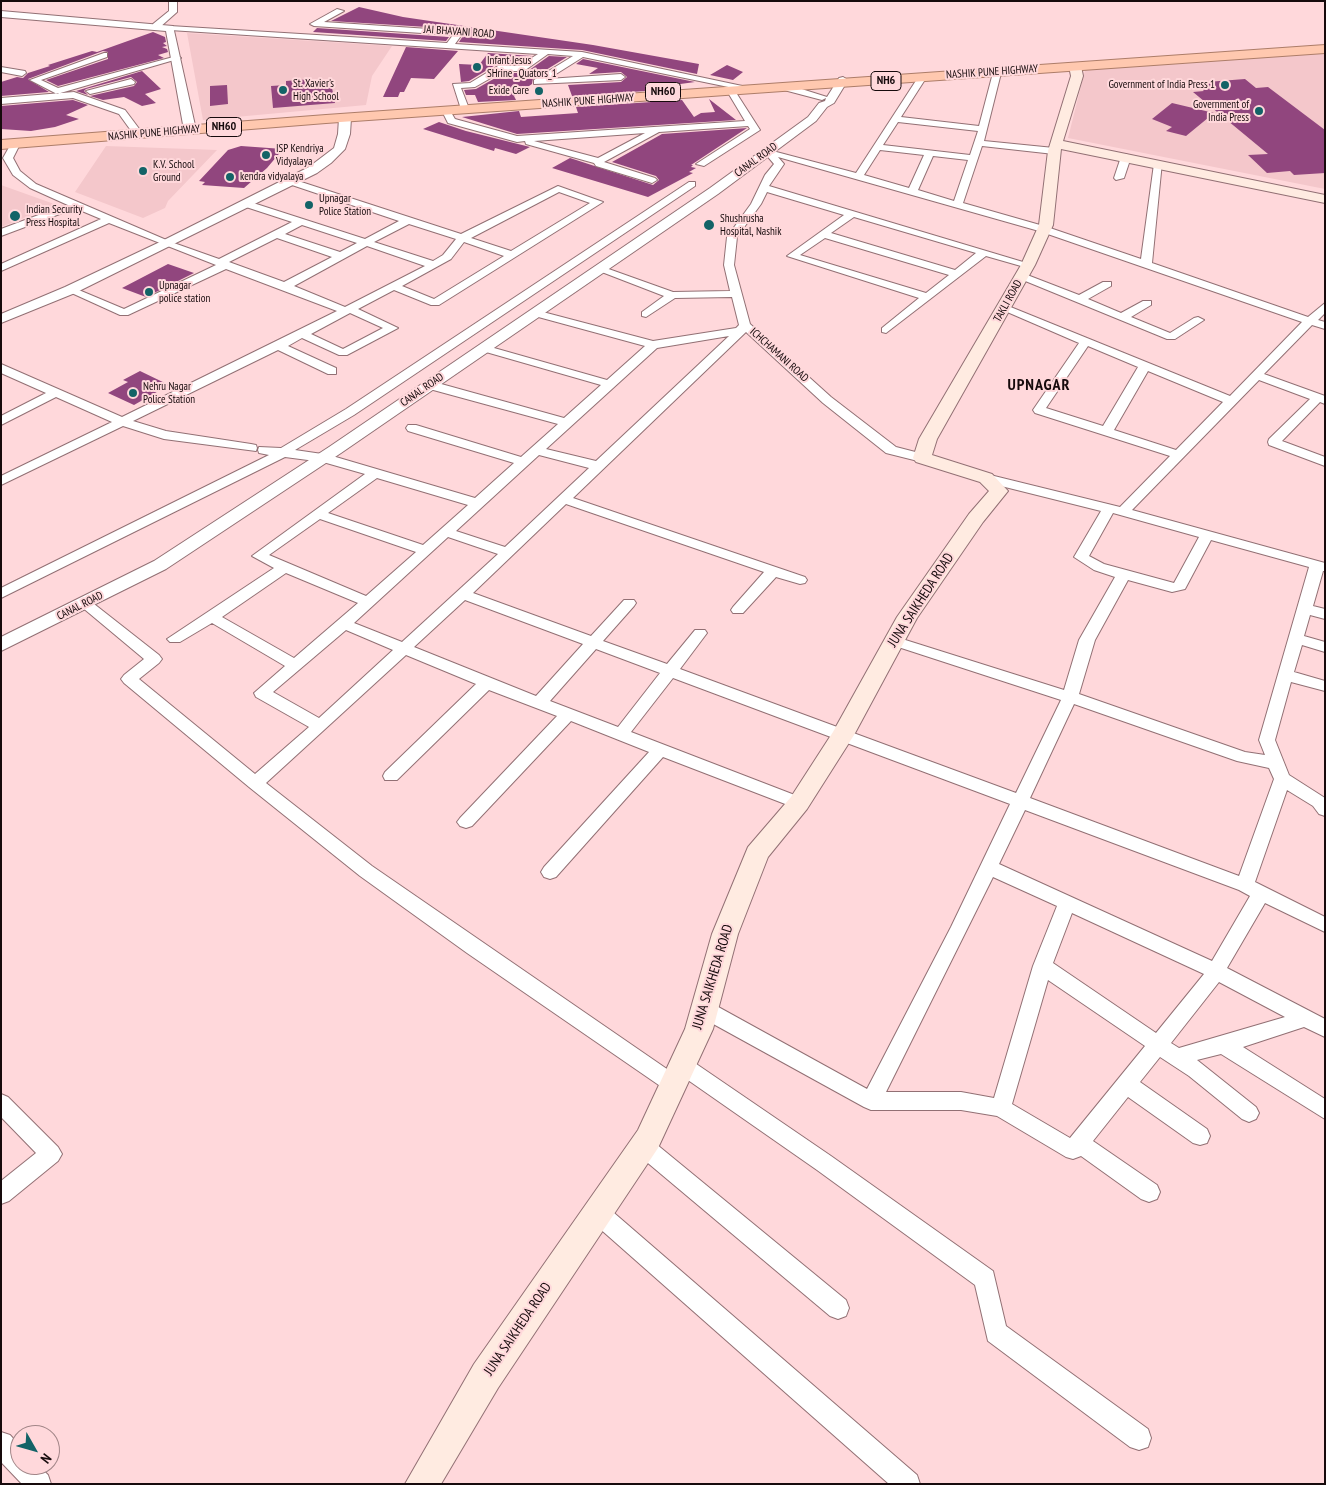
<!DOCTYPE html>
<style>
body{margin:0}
#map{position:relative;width:1326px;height:1485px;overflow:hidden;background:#ffd8db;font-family:"PT Sans Narrow",sans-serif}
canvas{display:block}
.frame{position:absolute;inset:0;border:2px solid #160a0c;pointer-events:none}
.north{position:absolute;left:10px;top:1425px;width:50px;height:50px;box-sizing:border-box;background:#ffd8db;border:1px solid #a28688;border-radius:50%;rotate:128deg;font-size:14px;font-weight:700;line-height:20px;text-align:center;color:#160a0c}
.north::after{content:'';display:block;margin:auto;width:18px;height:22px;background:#136367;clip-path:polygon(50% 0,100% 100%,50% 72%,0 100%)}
</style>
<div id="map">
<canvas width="1326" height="1485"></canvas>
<div class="frame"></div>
<div class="north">N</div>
</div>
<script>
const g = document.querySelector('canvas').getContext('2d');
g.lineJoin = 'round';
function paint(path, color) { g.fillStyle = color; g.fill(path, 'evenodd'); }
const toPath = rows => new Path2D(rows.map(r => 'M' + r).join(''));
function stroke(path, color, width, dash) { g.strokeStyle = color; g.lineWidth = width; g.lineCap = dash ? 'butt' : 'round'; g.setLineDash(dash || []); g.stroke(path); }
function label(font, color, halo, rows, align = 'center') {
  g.font = font + ' "PT Sans Narrow",sans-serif'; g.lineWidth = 4; g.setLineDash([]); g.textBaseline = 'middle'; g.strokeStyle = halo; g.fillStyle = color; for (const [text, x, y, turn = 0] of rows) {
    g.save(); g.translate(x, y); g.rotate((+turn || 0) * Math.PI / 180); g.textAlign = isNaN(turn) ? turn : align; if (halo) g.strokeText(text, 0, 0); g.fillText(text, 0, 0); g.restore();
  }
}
paint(toPath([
 [187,33,392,46,372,76,366,105,203,120],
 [1325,53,1325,189,1068,138,1085,70],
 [106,146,217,150,168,201,165,208,143,218,75,192],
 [1,185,57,205,1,227]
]), '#f4c7cb');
paint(toPath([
 [359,7,403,17,593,45,699,64,697,74,582,50,459,42,465,33,459,29,331,21],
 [317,28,449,37,446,41,313,32],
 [153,32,165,37,166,42,163,43,167,46,162,47,167,49,168,52,158,55,164,58,58,86,46,80,108,59,108,52,103,51,28,79,49,92,1,96,1,82,17,77,23,78,28,73,50,66,48,65,92,51,97,52],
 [406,47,458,51,434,79,411,78,404,92,400,92,398,97,383,97],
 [488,53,532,56,518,64,497,64,469,81,461,82,459,64,479,65],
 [549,56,567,57,533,78,532,84,514,96,516,100,478,102,475,95,466,95,464,90,476,89,504,73,525,73],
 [583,59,695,82,673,85,675,89,572,96,568,85,621,82,627,77,621,72,589,74,598,68,576,64],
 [727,65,743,72,733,80,710,75],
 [142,71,161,89,145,94,156,103,142,106,124,97,103,100,90,96,134,86,137,82,131,77,86,89,84,91,88,95,76,91],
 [311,79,312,85,331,83,335,103,273,108,271,86,286,85,286,81],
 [1245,79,1256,88,1268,87,1325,130,1325,173,1294,175,1290,171,1267,173,1248,155,1268,154,1193,92,1204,91,1194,83],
 [227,85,228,104,210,106,210,86],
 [709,99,736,120,517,134,462,117,519,111,521,117,578,113,576,107,682,100,694,117,701,113,715,112],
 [73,100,88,105,66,115,79,119,55,127,31,131,1,129,1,106],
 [1172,103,1214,113,1186,136,1166,131,1172,127,1152,119],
 [439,122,466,131,530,147,516,154,495,148,494,151,423,129],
 [747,128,691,165,693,165,691,167,696,168,689,172,693,173,648,197,552,168,570,158,653,185,659,180,656,176,612,162,662,134],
 [241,146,283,149,267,168,244,188,202,185,205,182,199,181,228,150],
 [168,264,194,273,146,297,122,288],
 [140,371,169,385,134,405,108,393,128,382,123,380]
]), '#91467e');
const minor = toPath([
 [169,1,177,1,177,12,159,28,153,28,153,24,169,11,169,1],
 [337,9,344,11,324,22,459,31,463,33,455,44,582,52,747,87,743,90,583,57,548,79,621,74,625,77,621,80,534,84,534,80,573,56,548,54,524,71,503,71,475,87,461,88,468,106,464,109,460,106,453,84,470,83,498,66,519,66,538,54,170,30,166,28,170,26,447,43,453,35,314,26,310,24,337,9],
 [104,53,107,53,107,57,41,80,58,88,177,56,181,58,57,94,30,80,104,53],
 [998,66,1002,69,984,141,1054,148,1059,151,1054,154,982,146,963,203,1047,227,1141,259,1154,164,1162,162,1152,263,1308,317,1325,303,1325,313,1318,320,1325,322,1325,329,1312,325,1264,374,1325,396,1325,404,1320,402,1282,441,1325,457,1325,466,1269,445,1268,442,1269,439,1310,399,1259,380,1132,510,1325,563,1325,571,1323,571,1313,606,1325,609,1325,619,1310,615,1304,636,1325,642,1325,652,1302,645,1294,672,1325,681,1325,691,1291,682,1275,740,1289,775,1325,798,1325,816,1319,814,1313,806,1287,790,1255,882,1325,917,1325,932,1265,903,1227,968,1325,1019,1325,1037,1304,1027,1243,1047,1325,1099,1325,1119,1221,1054,1197,1060,1256,1107,1259,1113,1256,1119,1249,1122,1242,1119,1189,1076,1160,1057,1140,1082,1207,1129,1210,1136,1207,1143,1200,1145,1193,1143,1128,1097,1093,1141,1157,1185,1160,1192,1157,1199,1149,1202,1141,1199,1081,1156,1073,1159,1066,1157,997,1116,961,1110,871,1110,864,1107,697,1015,694,1009,697,1003,704,1001,711,1003,867,1089,951,927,1010,804,673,678,631,732,805,799,807,803,805,807,799,809,793,807,663,757,556,877,550,879,544,877,541,872,544,867,649,752,571,721,472,826,466,828,460,826,457,822,460,818,557,716,489,690,397,780,385,780,383,776,385,772,476,684,406,655,266,783,372,866,680,1078,683,1084,680,1090,673,1093,666,1090,467,953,360,876,249,787,124,683,121,679,124,675,144,659,77,603,84,598,89,600,159,655,162,659,159,663,139,679,255,774,309,727,256,697,254,693,285,666,212,623,180,642,170,642,167,639,274,568,252,556,365,474,323,462,285,457,1,598,1,588,269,455,259,453,258,450,259,447,281,448,346,409,689,182,695,182,695,186,354,415,295,450,329,455,475,498,514,463,408,431,406,428,408,425,416,425,521,457,558,424,426,388,424,385,426,382,434,382,564,418,601,385,479,350,479,346,487,346,607,380,645,346,531,315,531,311,539,311,653,341,736,328,739,325,732,297,675,298,646,317,642,316,642,312,664,296,594,269,595,267,603,267,673,292,730,291,724,265,727,237,751,204,765,175,774,164,763,151,765,149,856,173,919,76,926,78,901,117,979,126,994,69,998,66],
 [898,122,978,131,970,155,883,145,898,122],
 [880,150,924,155,909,188,864,175,880,150],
 [933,156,968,160,954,201,918,190,933,156],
 [778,157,1039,231,1302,322,1230,396,1008,306,1000,306,998,308,1079,343,1033,410,1035,413,1170,456,1120,507,986,474,979,478,981,481,1101,511,1074,557,1094,570,1115,577,1079,640,1064,690,899,638,894,636,886,641,889,644,1061,700,1016,793,680,669,707,633,705,630,695,630,667,664,603,641,634,606,636,603,634,600,624,600,591,636,473,593,566,504,764,572,733,607,731,610,733,613,743,613,776,577,800,584,805,583,807,580,805,577,573,498,746,332,823,403,886,453,922,462,927,461,928,458,927,455,896,447,831,397,750,324,734,265,737,237,761,204,767,192,844,215,787,256,919,298,882,328,882,332,886,333,986,256,1028,268,1033,265,769,186,784,164,778,157],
 [854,217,976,253,955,270,831,233,854,217],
 [825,238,949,275,926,293,800,255,825,238],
 [729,336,596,461,546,449,657,348,729,336],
 [1088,346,1138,367,1103,426,1046,408,1088,346],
 [1148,371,1223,402,1176,450,1114,430,1148,371],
 [539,455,589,468,505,547,456,531,539,455],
 [377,478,468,505,423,545,328,513,377,478],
 [1113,513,1199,537,1174,583,1104,564,1089,556,1113,513],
 [320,519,416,552,366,596,269,555,320,519],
 [448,537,498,554,402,642,354,623,448,537],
 [1211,540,1309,567,1259,740,1265,755,1245,752,1079,694,1095,640,1128,580,1172,592,1185,589,1211,540],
 [286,573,358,603,294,658,222,617,286,573],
 [465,600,583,644,536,696,414,647,465,600],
 [346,630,393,650,319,718,273,692,346,630],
 [596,649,660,673,618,727,550,701,596,649],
 [1074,704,1237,761,1269,768,1274,779,1239,876,1030,798,1074,704],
 [1025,810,1239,890,1250,896,1212,961,999,864,1025,810],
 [993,877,1057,906,1033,966,994,1098,961,1092,886,1092,993,877],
 [1072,913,1204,974,1156,1033,1053,963,1072,913],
 [1048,980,1145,1046,1070,1138,1012,1104,1048,980],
 [1219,982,1285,1017,1179,1048,1171,1043,1219,982],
 [1,67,25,71,26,73,22,76,1,72,1,67],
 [131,79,135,82,134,84,90,94,86,91,131,79],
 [731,88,735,91,760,130,704,166,696,164,750,129,748,126,659,132,604,162,655,178,657,180,652,183,596,166,594,163,526,144,525,141,517,142,448,123,442,111,449,109,455,119,517,136,745,121,727,91,731,88],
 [645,133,598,158,534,141,645,133],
 [74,92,125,110,140,130,132,132,119,114,73,98,1,104,1,98,74,92],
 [15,141,20,144,13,158,20,171,36,184,171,242,219,259,292,222,243,206,243,202,247,201,365,239,399,221,289,184,287,182,292,179,461,234,558,186,603,202,439,305,431,305,394,290,358,309,398,328,347,355,339,355,302,338,288,346,336,368,336,374,328,374,278,350,133,421,166,431,251,444,256,445,257,448,256,451,164,439,123,426,1,485,1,476,112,422,56,397,1,425,1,416,46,393,1,373,1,364,122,417,337,311,226,269,128,315,120,315,65,290,66,288,74,288,124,309,216,265,109,223,1,271,1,264,101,219,82,211,65,212,1,236,1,229,60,207,70,206,30,188,13,175,3,158,12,142,15,141],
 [559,192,590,203,511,251,471,238,559,192],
 [409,224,456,239,443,255,433,261,374,242,409,224],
 [302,225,357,243,340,252,285,234,302,225],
 [277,238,332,257,284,282,229,262,277,238],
 [464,242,504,256,434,299,402,286,451,259,464,242],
 [367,246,425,266,345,307,294,286,367,246],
 [350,313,383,328,343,349,311,334,350,313],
 [1126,154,1131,157,1124,178,1116,180,1114,178,1121,157,1126,154],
 [1022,273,1079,295,1103,282,1111,282,1111,286,1088,299,1121,313,1143,301,1151,301,1151,305,1131,317,1170,333,1194,318,1198,317,1204,320,1175,339,1167,339,1018,278,1018,274,1022,273],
 [682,1056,689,1059,831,1156,993,1271,1006,1326,1148,1429,1151,1438,1148,1447,1139,1450,1130,1447,988,1341,975,1285,817,1170,675,1071,672,1065,675,1059,682,1056],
 [1,1094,8,1097,58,1147,62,1154,58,1161,9,1201,1,1204,1,1181,36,1153,1,1117,1,1094],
 [643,1137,650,1139,846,1300,849,1308,846,1316,838,1319,830,1316,636,1153,633,1146,636,1139,643,1137],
 [598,1203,606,1206,917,1475,920,1484,889,1484,590,1220,587,1213,590,1206,598,1203],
 [1,1432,10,1435,20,1446,20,1465,38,1465,48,1475,51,1484,22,1484,1,1462,1,1432]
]);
const tertiary = toPath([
 [1,11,173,26,196,130,190,133,184,130,166,31,1,17,1,11],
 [843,77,848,80,834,103,827,107,816,121,718,194,341,453,166,569,1,651,1,637,154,561,329,447,710,188,808,117,819,103,825,101,826,98,822,100,784,90,784,86,792,86,827,97,839,78,843,77],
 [345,115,351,118,350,134,345,149,331,163,317,173,75,293,1,323,1,314,65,287,162,241,309,167,334,148,338,134,339,118,345,115]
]);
const secondary = toPath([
 [1075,63,1081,66,1083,76,1063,141,1325,195,1325,203,1061,149,1053,225,1035,265,937,439,932,455,992,474,1008,491,983,522,917,618,854,735,807,809,768,857,738,934,713,1029,658,1148,498,1388,441,1484,405,1484,474,1364,638,1130,685,1029,712,934,748,847,791,797,833,732,897,617,969,514,989,491,980,482,916,462,913,458,919,439,1021,265,1039,225,1048,151,1071,76,1069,66,1075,63]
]);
const trunk = toPath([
 [1325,45,1325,53,326,123,1,149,1,140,326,115,1325,45]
]);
stroke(minor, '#927074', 2);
stroke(tertiary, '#927074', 2);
stroke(secondary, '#927074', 2);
stroke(trunk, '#ad7d69', 2);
paint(minor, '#fff');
paint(tertiary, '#fff');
paint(secondary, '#ffebe1');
paint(trunk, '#ffc8af');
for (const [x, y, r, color] of [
 [477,67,5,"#136367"],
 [1225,85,5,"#136367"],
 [283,90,5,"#136367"],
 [539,91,5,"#136367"],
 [1259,111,5,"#136367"],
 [266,155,5,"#136367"],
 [143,171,5,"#136367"],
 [230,177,5,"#136367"],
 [309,205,5,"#136367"],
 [15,216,6,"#136367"],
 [709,225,6,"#136367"],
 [149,292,5,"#136367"],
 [133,393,5,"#136367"]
]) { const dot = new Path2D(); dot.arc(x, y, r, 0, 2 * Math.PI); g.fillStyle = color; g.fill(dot); stroke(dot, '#ffd8db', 2); }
label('11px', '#160a0c', '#ffd8db', [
 ["JAI BHAVANI ROAD",459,32,4],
 ["NASHIK PUNE HIGHWAY",992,72,-4],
 ["NASHIK PUNE HIGHWAY",588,101,-4],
 ["NASHIK PUNE HIGHWAY",154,133,-5],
 ["CANAL ROAD",756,160,-36],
 ["TAKLI ROAD",1008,301,-61],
 ["ICHCHAMANI ROAD",779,355,42],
 ["CANAL ROAD",422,390,-35],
 ["CANAL ROAD",80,606,-27]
]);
label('11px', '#160a0c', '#ffd8db', [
 ["Infant Jesus",487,61],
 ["SHrine _Quators_1",487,74],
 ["St. Xavier's",293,84],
 ["High School",293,97],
 ["Government of India Press 1",1215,85,"right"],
 ["Exide Care",529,91,"right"],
 ["Government of",1249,105,"right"],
 ["India Press",1249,118,"right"],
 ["ISP Kendriya",276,149],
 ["Vidyalaya",276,162],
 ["K.V. School",153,165],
 ["Ground",153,178],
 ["kendra vidyalaya",240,177],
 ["Upnagar",319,199],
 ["Police Station",319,212],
 ["Indian Security",26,210],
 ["Press Hospital",26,223],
 ["Shushrusha",720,219],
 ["Hospital, Nashik",720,232],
 ["Upnagar",159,286],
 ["police station",159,299],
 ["Nehru Nagar",143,387],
 ["Police Station",143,400]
], 'left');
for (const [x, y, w] of [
 [886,81,30],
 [663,92,35],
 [224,127,35]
]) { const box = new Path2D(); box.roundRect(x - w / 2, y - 9.5, w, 19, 4); g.fillStyle = '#ffd8db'; g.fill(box); stroke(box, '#160a0c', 1); }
label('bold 12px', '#160a0c', null, [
 ["NH6",886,81],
 ["NH60",663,92],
 ["NH60",224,127]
]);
label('14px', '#160a0c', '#ffd8db', [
 ["JUNA SAIKHEDA ROAD",921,600,-57],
 ["JUNA SAIKHEDA ROAD",713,977,-73],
 ["JUNA SAIKHEDA ROAD",518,1329,-56]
]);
g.letterSpacing = '1px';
label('bold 16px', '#160a0c', '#ffd8db', [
 ["UPNAGAR",1039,385]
]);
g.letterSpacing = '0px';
</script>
